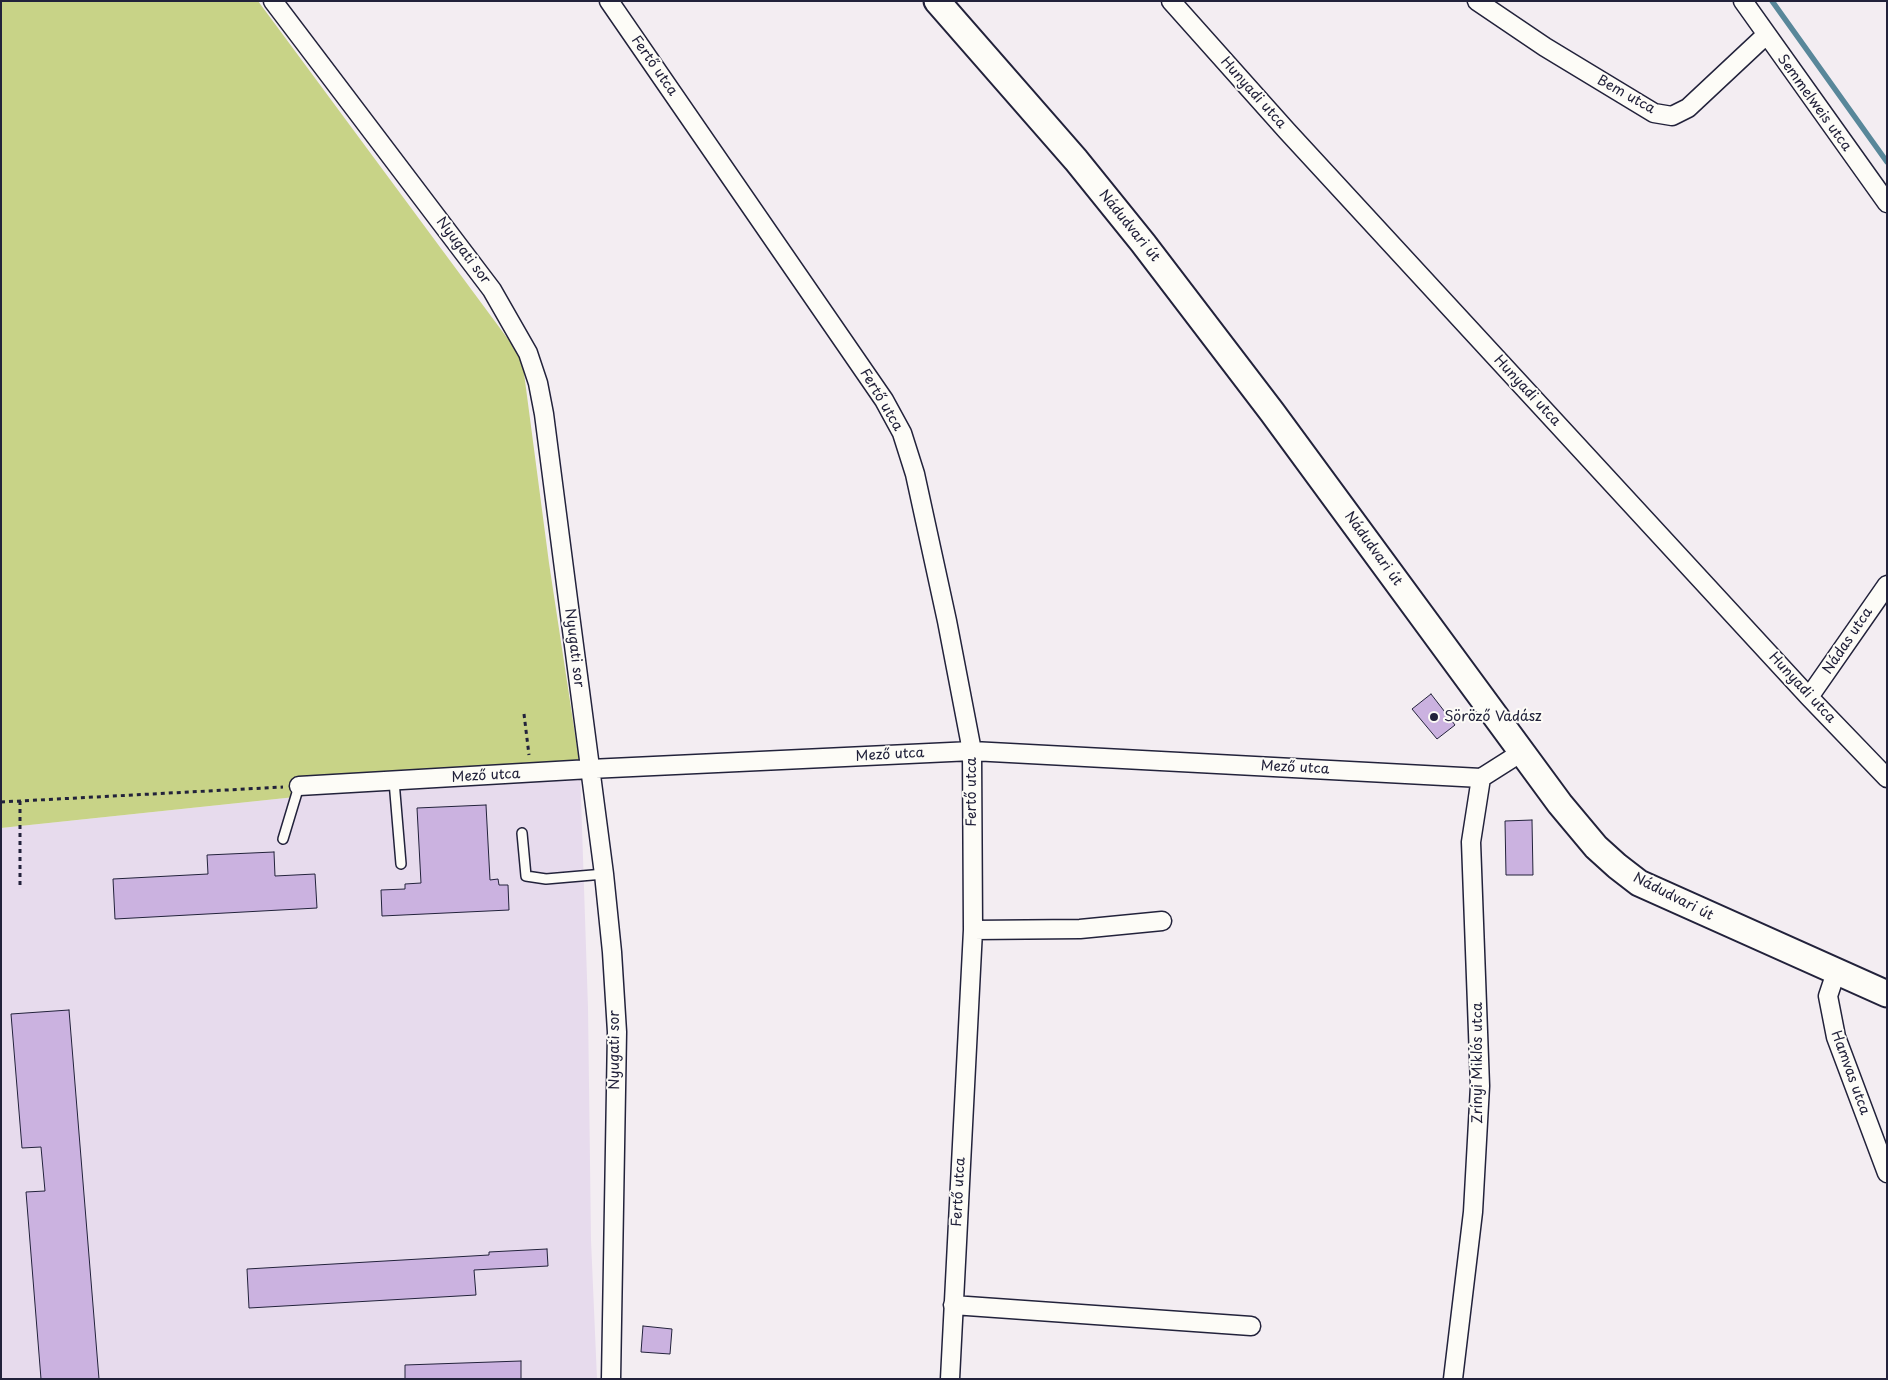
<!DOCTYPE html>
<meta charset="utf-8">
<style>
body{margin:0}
#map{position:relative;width:1888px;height:1380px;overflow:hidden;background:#f3edf2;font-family:"Playpen Sans",sans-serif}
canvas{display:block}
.frame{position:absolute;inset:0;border:2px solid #22223b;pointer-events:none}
</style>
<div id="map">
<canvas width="1888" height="1380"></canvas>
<div class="frame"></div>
</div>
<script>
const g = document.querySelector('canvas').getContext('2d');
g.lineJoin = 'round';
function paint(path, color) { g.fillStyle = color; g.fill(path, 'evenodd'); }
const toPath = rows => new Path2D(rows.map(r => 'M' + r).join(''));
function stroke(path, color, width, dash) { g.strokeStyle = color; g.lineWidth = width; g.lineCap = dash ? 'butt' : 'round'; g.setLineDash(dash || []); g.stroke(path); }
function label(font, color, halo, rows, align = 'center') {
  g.font = font + ' "Playpen Sans",sans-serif'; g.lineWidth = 4; g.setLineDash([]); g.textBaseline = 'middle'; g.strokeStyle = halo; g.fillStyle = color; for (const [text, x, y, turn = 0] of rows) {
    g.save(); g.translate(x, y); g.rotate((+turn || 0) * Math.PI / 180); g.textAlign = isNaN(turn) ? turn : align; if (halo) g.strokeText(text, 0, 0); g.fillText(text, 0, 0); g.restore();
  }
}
paint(toPath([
 [580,767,588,1008,591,1240,597,1379,1,1379,1,828]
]), '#e7dbed');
paint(toPath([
 [1,1,258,1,522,358,549,563,580,767,1,828]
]), '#c8d387');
stroke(toPath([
 [1772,1,1887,162]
]), '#58879a', 5.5);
const building = toPath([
 [1431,694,1455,725,1437,739,1412,709,1431,694],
 [486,805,490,880,498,879,499,885,508,885,509,910,382,916,381,890,405,889,405,884,421,883,417,808,486,805],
 [1532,820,1533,875,1506,875,1505,821,1532,820],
 [274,852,275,876,315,874,317,908,115,919,113,879,208,874,207,855,274,852],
 [69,1010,99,1379,41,1379,26,1192,45,1191,41,1147,22,1148,11,1014,69,1010],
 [547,1249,548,1266,474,1270,476,1295,249,1308,247,1269,489,1255,489,1252,547,1249],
 [643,1326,672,1329,670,1354,641,1352,643,1326],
 [521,1361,521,1379,405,1379,405,1365,521,1361]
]);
paint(building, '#cbb2e0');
stroke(building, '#22223b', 1);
const service = toPath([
 [394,781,401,864],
 [522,833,526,876,546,879,604,874],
 [283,839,299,786]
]);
const minor = toPath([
 [273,1,492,290,528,353,538,383,544,414,570,615,604,874,612,952,617,1032,611,1379],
 [609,1,884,400,902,433,915,474,947,621,972,751,973,930,950,1379],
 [1171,1,1287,131,1809,697,1887,778],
 [1477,1,1545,47,1654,113,1672,116,1688,108,1766,35],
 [1743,1,1887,203],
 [1809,697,1887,585],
 [1481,778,1522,752],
 [299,786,590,769,972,751,1481,778],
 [973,930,1080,929,1162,921],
 [1836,972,1828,996,1836,1037,1887,1173],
 [953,1305,1251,1326],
 [1453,1379,1473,1212,1480,1086,1471,842,1481,778]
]);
const secondary = toPath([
 [937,1,1076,160,1143,243,1272,412,1560,804,1596,847,1617,866,1639,883,1887,994]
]);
stroke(service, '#22223b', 12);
stroke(minor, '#22223b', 21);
stroke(secondary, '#22223b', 29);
stroke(toPath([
 [524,714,529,755],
 [20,801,20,886],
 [1,802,283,787]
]), '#22223b', 3, [4, 4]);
stroke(service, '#fdfcf7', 9);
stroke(minor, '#fdfcf7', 18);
stroke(secondary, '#fdfcf7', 25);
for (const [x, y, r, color] of [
 [1434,717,5,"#22223b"]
]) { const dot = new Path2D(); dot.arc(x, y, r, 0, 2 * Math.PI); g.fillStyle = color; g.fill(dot); stroke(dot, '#fdfcf7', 2); }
label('14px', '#22223b', '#fdfcf7', [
 ["Fertő utca",654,66,55],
 ["Hunyadi utca",1253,93,48],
 ["Bem utca",1626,95,29],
 ["Semmelweis utca",1814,103,54],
 ["Nádudvari út",1129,226,51],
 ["Nyugati sor",463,251,53],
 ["Hunyadi utca",1527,391,47],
 ["Fertő utca",881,400,59],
 ["Nádudvari út",1373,549,54],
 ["Nádas utca",1848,641,-56],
 ["Nyugati sor",574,648,83],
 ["Hunyadi utca",1802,688,47],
 ["Mező utca",890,755,-3],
 ["Mező utca",1295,768,3],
 ["Mező utca",486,776,-3],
 ["Fertő utca",972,792,-90],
 ["Nádudvari út",1673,897,27],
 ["Nyugati sor",615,1050,-90],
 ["Zrínyi Miklós utca",1478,1063,-90],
 ["Hamvas utca",1850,1073,70],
 ["Fertő utca",959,1192,-87]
]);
label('14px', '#22223b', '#fdfcf7', [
 ["Söröző Vadász",1444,717]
], 'left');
</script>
